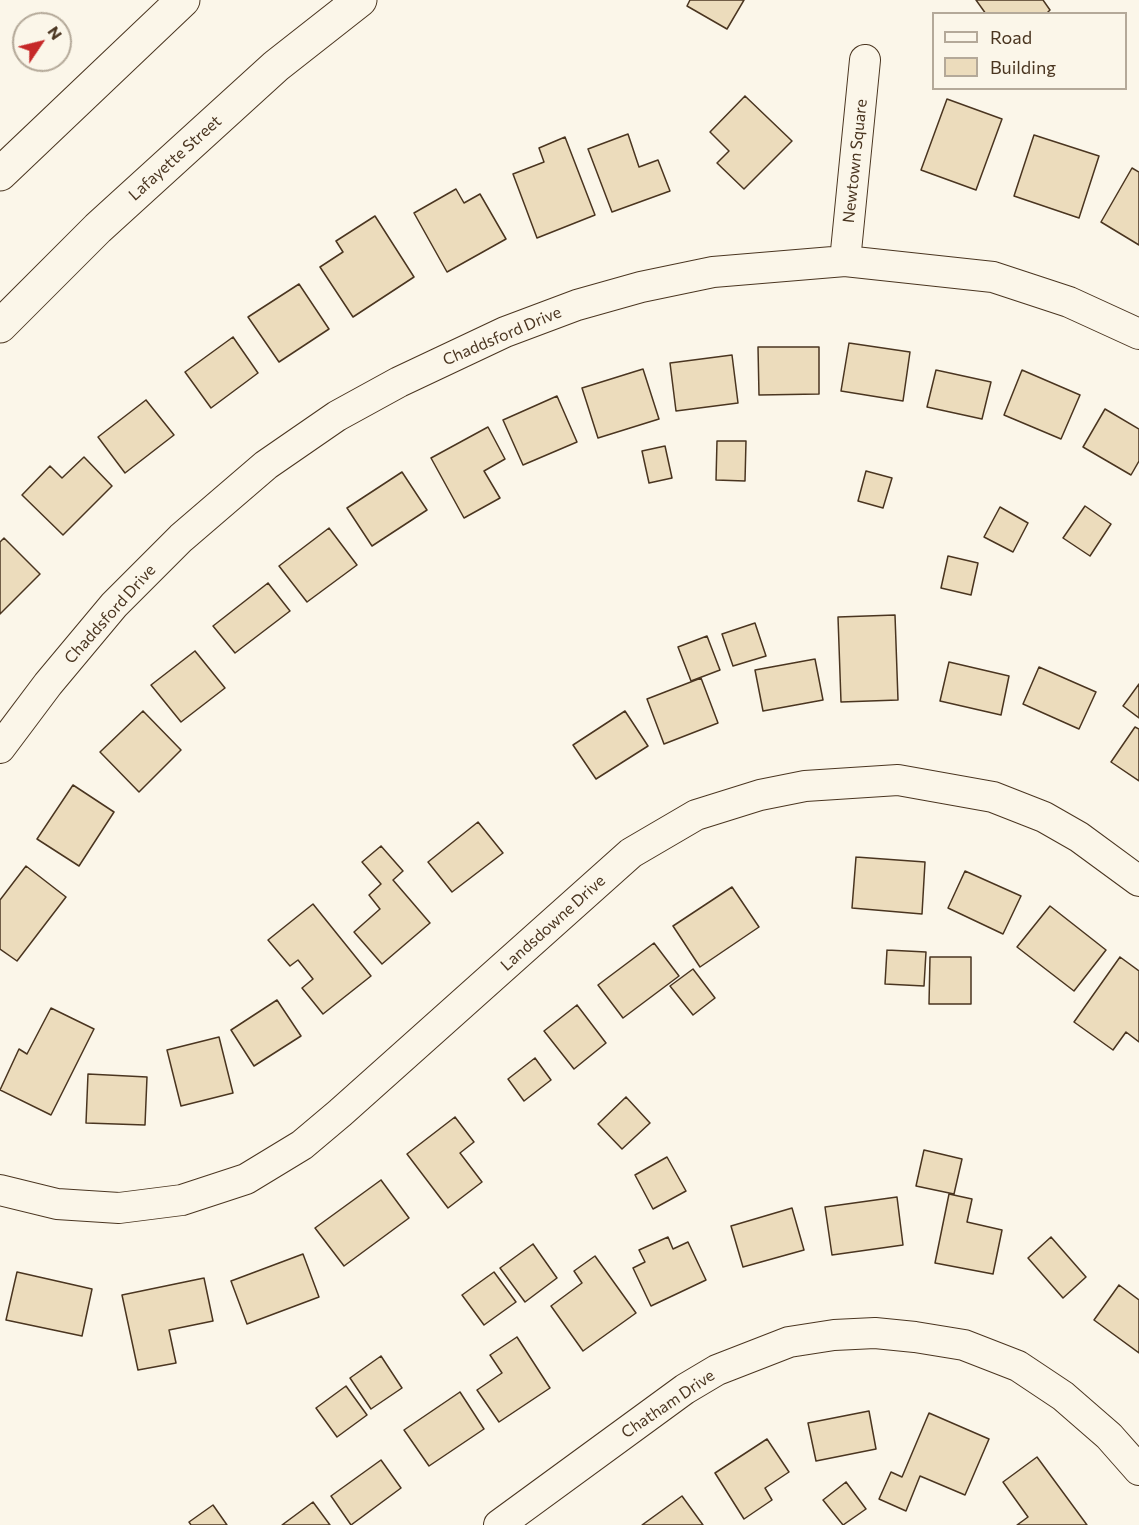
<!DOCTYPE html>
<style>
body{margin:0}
#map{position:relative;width:1139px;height:1525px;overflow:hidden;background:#fbf6e9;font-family:Commissioner,sans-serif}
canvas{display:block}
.legend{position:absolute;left:932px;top:12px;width:195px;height:78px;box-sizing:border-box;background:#fbf6e9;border:2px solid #b4a999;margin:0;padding:8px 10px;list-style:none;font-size:18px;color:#4a3520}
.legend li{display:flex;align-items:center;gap:12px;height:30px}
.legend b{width:30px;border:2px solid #b4a999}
.north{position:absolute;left:12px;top:12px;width:60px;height:60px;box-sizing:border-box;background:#fbf6e9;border:2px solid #b4a999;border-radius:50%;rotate:55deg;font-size:16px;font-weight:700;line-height:24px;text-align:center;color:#4a3520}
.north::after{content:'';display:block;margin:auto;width:21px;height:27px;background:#c62828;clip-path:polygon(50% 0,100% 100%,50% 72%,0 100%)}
</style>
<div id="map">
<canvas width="1139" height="1525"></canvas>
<ul class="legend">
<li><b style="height:8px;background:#fbf6e9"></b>Road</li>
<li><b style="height:16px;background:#ecdcbc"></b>Building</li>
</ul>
<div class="north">N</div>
</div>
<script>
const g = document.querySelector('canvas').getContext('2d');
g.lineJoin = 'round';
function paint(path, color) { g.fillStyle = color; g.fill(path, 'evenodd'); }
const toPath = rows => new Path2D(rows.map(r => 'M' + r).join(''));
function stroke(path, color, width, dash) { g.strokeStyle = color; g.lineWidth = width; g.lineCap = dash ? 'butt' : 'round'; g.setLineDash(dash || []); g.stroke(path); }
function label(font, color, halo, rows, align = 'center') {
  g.font = font + ' Commissioner,sans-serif'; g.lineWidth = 4.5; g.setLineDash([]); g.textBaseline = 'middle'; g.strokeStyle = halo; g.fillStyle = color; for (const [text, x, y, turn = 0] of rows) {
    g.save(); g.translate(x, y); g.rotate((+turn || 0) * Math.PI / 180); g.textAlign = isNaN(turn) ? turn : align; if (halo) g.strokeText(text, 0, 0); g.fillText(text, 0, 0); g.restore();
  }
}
const building = toPath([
 [690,0,744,0,727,29,687,6,690,0],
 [976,0,1043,0,1050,10,1046,14,986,14,976,0],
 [745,96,792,141,744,189,717,163,729,151,710,132,745,96],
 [947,99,1002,119,976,190,921,170,947,99],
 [628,134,639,167,658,160,670,191,612,212,588,149,628,134],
 [1034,135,1099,156,1079,218,1014,196,1034,135],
 [565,137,595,215,537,238,513,174,544,162,539,148,565,137],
 [1132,168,1139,172,1139,245,1101,222,1132,168],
 [456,189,464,203,480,194,506,239,447,272,414,213,456,189],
 [375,216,414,277,353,317,320,267,343,252,336,241,375,216],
 [299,284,329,329,279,362,248,317,299,284],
 [233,337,258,373,211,408,185,372,233,337],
 [849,343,910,352,903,401,841,391,849,343],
 [758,347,819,347,819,394,759,395,758,347],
 [732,355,738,403,676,411,670,363,732,355],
 [643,369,659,419,598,438,582,388,643,369],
 [936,370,991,382,982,419,927,407,936,370],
 [1022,370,1080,395,1061,439,1004,415,1022,370],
 [557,396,577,442,523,465,503,420,557,396],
 [146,400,174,435,125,473,98,437,146,400],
 [1105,409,1139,429,1139,461,1131,475,1083,447,1105,409],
 [488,427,505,459,484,471,500,498,464,518,431,458,488,427],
 [717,441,746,441,745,481,716,480,717,441],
 [665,446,672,478,649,483,642,451,665,446],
 [84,457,112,486,63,535,22,495,50,466,62,478,84,457],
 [866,471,892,478,883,508,858,501,866,471],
 [402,472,427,510,372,546,347,508,402,472],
 [1085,506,1111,524,1090,556,1063,538,1085,506],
 [1000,507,1028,523,1013,552,984,537,1000,507],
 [329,528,357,565,307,602,279,566,329,528],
 [4,538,40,574,0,614,0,542,4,538],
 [948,556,978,563,971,595,941,588,948,556],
 [268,583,290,611,235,653,213,626,268,583],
 [895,615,898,700,841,702,838,617,895,615],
 [755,623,766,656,733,666,722,634,755,623],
 [707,636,720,670,691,681,678,647,707,636],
 [195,651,225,688,181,722,151,685,195,651],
 [815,659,823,700,763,711,755,670,815,659],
 [949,662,1009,676,1001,715,940,701,949,662],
 [1039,667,1096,692,1079,729,1023,704,1039,667],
 [701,678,718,723,664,744,647,699,701,678],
 [1139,684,1139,718,1123,706,1139,684],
 [143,711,181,750,139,792,100,752,143,711],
 [625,711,648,746,596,779,573,745,625,711],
 [1135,727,1139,729,1139,781,1111,762,1135,727],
 [73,785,114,812,79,866,37,839,73,785],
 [478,822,503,853,452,892,428,862,478,822],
 [381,846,403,871,393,880,430,923,382,964,354,932,380,909,369,895,381,884,362,862,381,846],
 [856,857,925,862,922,914,852,908,856,857],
 [26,866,66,897,17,961,0,949,0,900,26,866],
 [965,871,1021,896,1003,934,948,908,965,871],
 [732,887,759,927,700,967,673,926,732,887],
 [313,904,371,976,323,1014,302,988,313,979,298,960,290,966,268,940,313,904],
 [1050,906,1106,950,1074,991,1017,947,1050,906],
 [654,943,679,976,623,1018,598,985,654,943],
 [887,950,926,952,924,986,885,984,887,950],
 [930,957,971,957,971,1004,929,1004,930,957],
 [1120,957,1139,971,1139,1042,1126,1032,1113,1050,1074,1022,1120,957],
 [693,969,715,998,693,1015,670,986,693,969],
 [277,1000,301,1036,254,1066,231,1030,277,1000],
 [577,1005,606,1043,574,1069,544,1031,577,1005],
 [51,1008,94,1029,51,1115,0,1090,19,1049,27,1054,51,1008],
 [219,1037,233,1093,181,1106,167,1050,219,1037],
 [535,1058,551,1080,524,1101,508,1079,535,1058],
 [88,1074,147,1077,145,1125,86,1123,88,1074],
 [626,1097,650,1123,622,1149,598,1124,626,1097],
 [455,1117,474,1142,460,1153,482,1182,448,1208,407,1154,455,1117],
 [924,1150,962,1159,954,1194,916,1186,924,1150],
 [667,1157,686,1191,653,1209,635,1175,667,1157],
 [381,1180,409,1218,344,1266,315,1228,381,1180],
 [949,1194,972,1199,967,1222,1002,1230,993,1274,935,1263,949,1194],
 [897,1197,903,1245,832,1255,825,1207,897,1197],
 [792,1208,804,1250,743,1267,731,1226,792,1208],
 [668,1237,673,1249,688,1242,706,1280,651,1306,633,1268,645,1262,639,1250,668,1237],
 [1051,1237,1086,1277,1063,1298,1028,1258,1051,1237],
 [533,1244,557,1278,525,1302,500,1268,533,1244],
 [303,1254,319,1297,247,1324,231,1281,303,1254],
 [595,1256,636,1313,583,1351,551,1306,582,1283,574,1271,595,1256],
 [17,1272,92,1289,82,1336,6,1320,17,1272],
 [494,1272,516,1302,484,1325,462,1295,494,1272],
 [204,1278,213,1321,169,1330,176,1363,138,1370,122,1295,204,1278],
 [1119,1285,1139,1300,1139,1353,1094,1320,1119,1285],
 [517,1337,550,1388,499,1422,477,1390,502,1373,490,1355,517,1337],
 [381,1356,402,1388,371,1409,350,1378,381,1356],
 [346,1386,367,1415,337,1437,316,1408,346,1386],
 [460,1392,484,1429,429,1466,404,1430,460,1392],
 [869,1411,876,1449,816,1461,808,1423,869,1411],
 [929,1413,989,1439,965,1495,920,1476,906,1511,879,1499,891,1472,902,1477,929,1413],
 [767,1439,789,1472,765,1488,772,1500,744,1519,715,1473,767,1439],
 [1037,1457,1087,1525,1017,1525,1028,1517,1003,1482,1037,1457],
 [381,1460,401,1488,351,1525,331,1496,381,1460],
 [846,1482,866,1509,843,1525,823,1500,846,1482],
 [682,1496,703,1525,642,1525,682,1496],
 [313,1502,330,1525,282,1525,313,1502],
 [213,1505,227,1525,191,1525,189,1522,213,1505]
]);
paint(building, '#ecdcbc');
stroke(building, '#4a3520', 1.5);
const minor = toPath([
 [845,261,865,60],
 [0,748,48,684,114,605,181,538,266,465,337,416,399,382,505,332,577,305,641,287,713,272,845,261,993,277,1069,302,1139,334],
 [0,1190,57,1204,119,1208,182,1200,246,1179,302,1145,340,1113,631,853,696,815,760,795,805,786,898,780,993,797,1044,817,1079,837,1139,881],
 [499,1525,685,1389,717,1370,789,1342,834,1335,875,1333,915,1337,964,1345,1018,1366,1063,1396,1109,1436,1139,1470]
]);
const trunk = toPath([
 [0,174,183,0],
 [0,326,98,228,276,66,360,0]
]);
stroke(minor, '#4a3520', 32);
stroke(trunk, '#4a3520', 35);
stroke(minor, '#fbf6e9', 30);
stroke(trunk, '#fbf6e9', 33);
label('16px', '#4a3520', '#fbf6e9', [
 ["Lafayette Street",175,158,-42],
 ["Newtown Square",855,161,-84],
 ["Chaddsford Drive",502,336,-23],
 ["Chaddsford Drive",110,614,-48],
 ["Landsdowne Drive",553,923,-42],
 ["Chatham Drive",668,1404,-34]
]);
</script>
